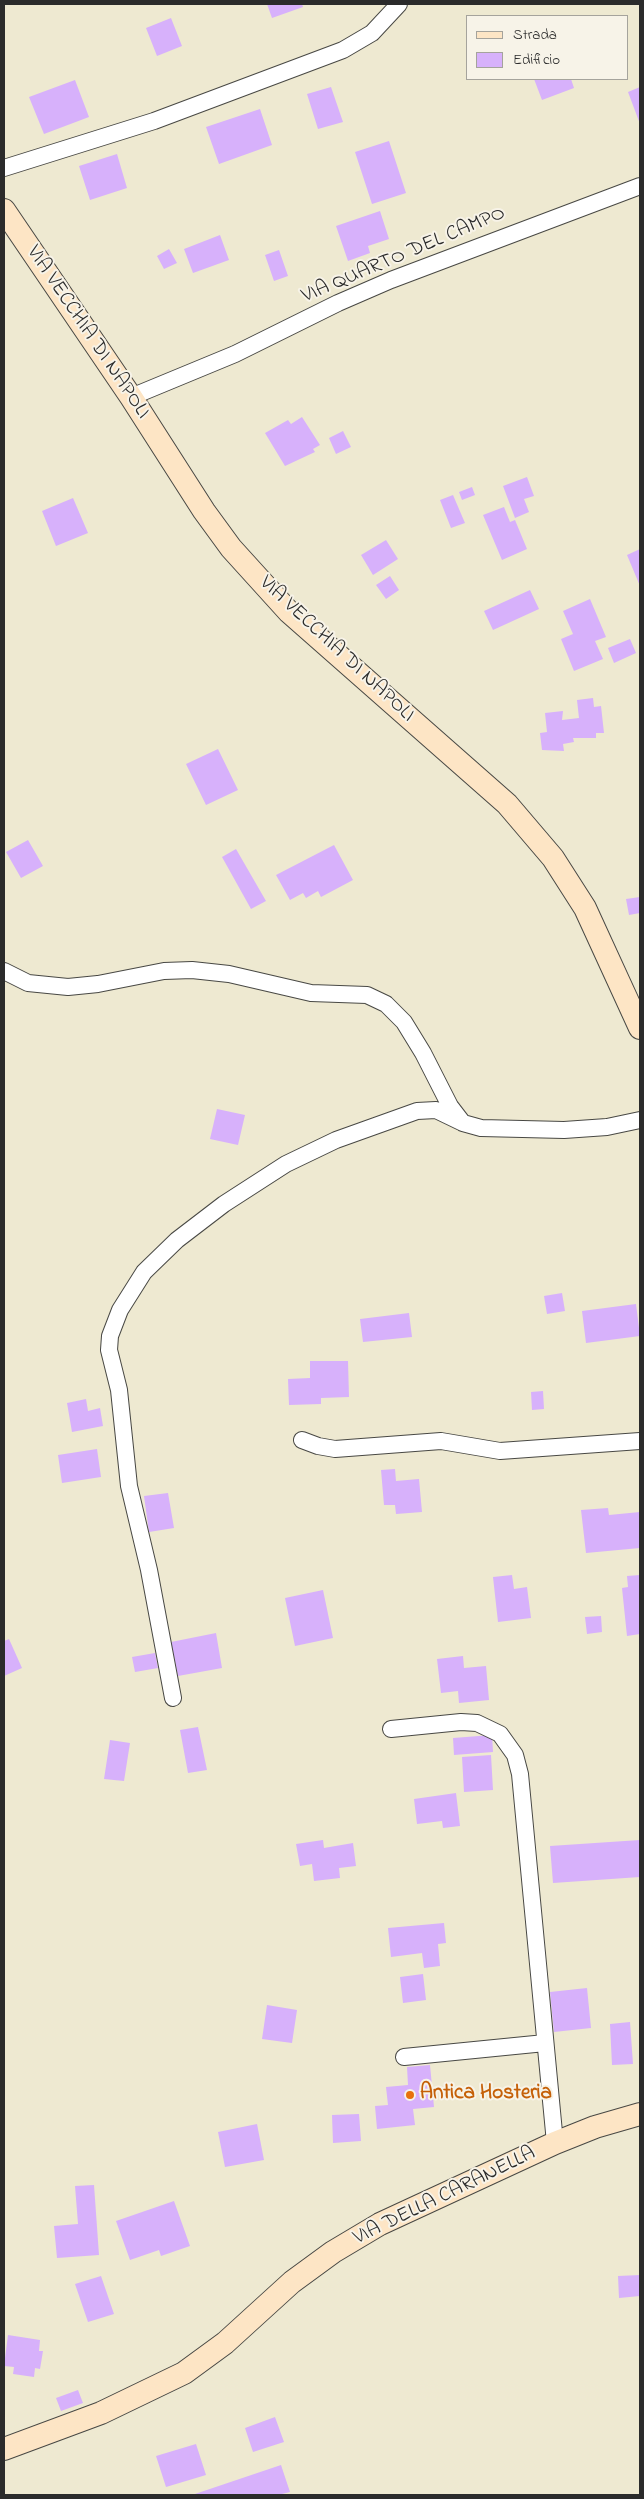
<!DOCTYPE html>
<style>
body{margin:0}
#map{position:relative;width:644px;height:2499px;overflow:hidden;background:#eee9d1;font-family:"Indie Flower",sans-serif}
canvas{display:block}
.frame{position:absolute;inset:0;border:5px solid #2b2b2b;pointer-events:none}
.legend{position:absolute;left:466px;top:15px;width:162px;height:65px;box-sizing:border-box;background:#f7f3e8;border:1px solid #a5a39c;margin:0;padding:6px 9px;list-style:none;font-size:15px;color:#2b2b2b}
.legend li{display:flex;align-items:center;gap:10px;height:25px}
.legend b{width:25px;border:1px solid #a5a39c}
</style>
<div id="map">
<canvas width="644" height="2499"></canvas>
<div class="frame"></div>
<ul class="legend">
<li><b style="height:6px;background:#fde5c5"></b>Strada</li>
<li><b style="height:14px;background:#d7b1fb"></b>Edificio</li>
</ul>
</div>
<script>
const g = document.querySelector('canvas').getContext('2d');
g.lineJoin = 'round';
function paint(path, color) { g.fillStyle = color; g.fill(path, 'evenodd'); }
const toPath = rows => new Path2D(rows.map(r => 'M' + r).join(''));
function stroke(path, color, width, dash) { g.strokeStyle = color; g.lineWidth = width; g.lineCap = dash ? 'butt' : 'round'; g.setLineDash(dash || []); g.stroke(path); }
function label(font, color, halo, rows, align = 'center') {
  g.font = font + ' "Indie Flower",sans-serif'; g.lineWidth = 4; g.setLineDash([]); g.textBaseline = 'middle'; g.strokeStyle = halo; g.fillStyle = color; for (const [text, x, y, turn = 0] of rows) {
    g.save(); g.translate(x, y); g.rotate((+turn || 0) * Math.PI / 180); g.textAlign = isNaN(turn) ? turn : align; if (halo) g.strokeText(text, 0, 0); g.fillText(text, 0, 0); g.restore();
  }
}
paint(toPath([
 [267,4,302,4,303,7,272,18],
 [171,18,182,46,157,56,146,28],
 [534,79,571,79,574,88,542,100],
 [75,80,89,117,44,134,29,97],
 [331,87,343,122,318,129,307,94],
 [640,87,640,124,628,92],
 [260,109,272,145,219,164,206,127],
 [389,141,406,193,372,204,355,152],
 [117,154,127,188,90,200,79,166],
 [380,211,389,239,368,246,370,253,348,261,336,226],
 [220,235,229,260,193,273,184,249],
 [169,249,177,263,164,269,157,256],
 [279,250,288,276,274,281,265,255],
 [302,417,320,445,313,449,315,452,285,466,265,433,288,420,291,424],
 [343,431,351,447,336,454,329,438],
 [527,477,534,496,524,499,529,512,515,518,503,486],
 [472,487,475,495,462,500,459,492],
 [453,495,465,523,451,528,440,500],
 [73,498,88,533,56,546,42,511],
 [504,507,510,522,515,520,527,549,502,560,483,515],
 [386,540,398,559,373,575,361,555],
 [640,549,640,586,627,555],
 [390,576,399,590,386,599,376,585],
 [530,590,539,609,493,630,484,611],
 [590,599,606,637,595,641,603,659,574,671,561,639,573,634,563,611],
 [630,639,636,653,614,663,608,648],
 [593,698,594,707,601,706,604,733,596,733,596,738,573,738,574,742,563,744,564,751,542,750,540,733,547,732,545,713,563,711,562,720,579,718,577,700],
 [218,749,238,790,206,805,186,764],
 [28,840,43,866,21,878,6,852],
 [334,845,353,880,321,897,318,891,306,898,303,893,290,900,276,875],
 [236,849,266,901,251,909,222,857],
 [640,897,640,913,629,915,626,899],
 [217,1109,245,1115,238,1145,210,1139],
 [562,1293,565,1311,547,1314,544,1296],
 [636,1304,640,1336,586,1343,582,1311],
 [409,1313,412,1337,363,1342,360,1319],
 [310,1361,348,1361,349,1397,321,1398,321,1404,289,1405,288,1379,310,1378],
 [543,1391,544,1409,532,1410,531,1392],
 [86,1399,88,1411,100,1408,103,1426,72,1432,67,1403],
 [97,1449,101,1477,62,1483,58,1455],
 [395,1469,396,1481,419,1479,422,1512,396,1514,395,1505,384,1505,381,1470],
 [168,1493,174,1528,149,1532,144,1496],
 [608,1508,609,1515,640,1512,640,1548,586,1553,581,1510],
 [512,1575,514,1589,527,1587,531,1618,498,1622,493,1577],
 [640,1575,640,1634,627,1636,622,1588,628,1587,627,1576],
 [323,1590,333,1638,295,1646,285,1598],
 [601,1616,602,1632,587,1634,585,1617],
 [216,1633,222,1668,178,1676,171,1642],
 [9,1639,22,1668,4,1676,4,1641],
 [155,1653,158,1668,135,1672,132,1657],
 [463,1656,464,1668,486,1666,489,1700,459,1703,458,1691,441,1693,437,1659],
 [198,1727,207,1770,188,1773,180,1730],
 [492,1735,493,1752,454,1755,453,1738],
 [110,1740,130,1743,124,1781,104,1779],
 [491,1755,493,1790,464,1792,462,1757],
 [456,1793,460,1826,443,1828,442,1821,417,1824,414,1799],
 [323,1840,324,1848,353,1843,356,1866,339,1868,340,1878,314,1881,312,1864,300,1866,296,1844],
 [640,1840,640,1877,553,1883,550,1846],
 [444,1923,446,1943,438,1944,440,1966,424,1968,422,1953,391,1957,388,1928],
 [423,1974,426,2000,403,2003,400,1977],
 [587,1988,591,2028,554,2032,550,1992],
 [267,2005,297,2010,292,2043,262,2039],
 [630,2022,633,2064,612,2065,610,2024],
 [430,2065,434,2107,413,2109,415,2125,377,2129,375,2106,388,2105,386,2087,408,2085,407,2067],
 [359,2114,361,2141,333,2143,332,2115],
 [257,2124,264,2160,225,2167,218,2132],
 [94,2185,99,2255,57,2258,54,2226,78,2224,75,2186],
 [174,2201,190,2246,161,2256,159,2250,130,2260,116,2221],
 [640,2275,640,2296,619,2298,618,2276],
 [101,2276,114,2314,88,2322,75,2284],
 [8,2335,40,2340,39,2351,43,2351,40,2369,35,2368,34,2377,13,2374,14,2367,4,2366],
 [78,2390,83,2403,61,2411,56,2398],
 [275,2417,284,2442,253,2452,245,2428],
 [196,2444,206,2475,166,2487,156,2456],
 [281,2465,290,2492,278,2495,192,2495]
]), '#d7b1fb');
const street = toPath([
 [4,168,154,121,343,50,372,33,399,4],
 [131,397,235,354,338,303,391,280,640,186],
 [4,971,28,983,68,987,98,984,164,971,192,970,229,974,311,993,367,995,386,1004,404,1022,423,1053,450,1106,463,1123,481,1128,564,1130,607,1127,640,1120],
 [302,1440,318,1446,335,1449,441,1441,500,1451,640,1441],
 [173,1698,149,1570,129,1486,119,1390,109,1350,110,1336,120,1310,144,1272,177,1240,224,1204,286,1164,336,1140,417,1111,436,1110,463,1123],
 [391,1729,461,1722,477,1723,500,1734,515,1755,520,1774,555,2143],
 [404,2057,545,2043]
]);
const secondary = toPath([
 [4,210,131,397,204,511,231,548,289,612,507,804,553,858,585,908,640,1028],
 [4,2449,101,2413,184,2373,225,2343,292,2282,333,2252,380,2224,555,2143,595,2127,640,2114]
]);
stroke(street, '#484844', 18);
stroke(secondary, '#484844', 24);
stroke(street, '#fff', 16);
stroke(secondary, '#fde5c5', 22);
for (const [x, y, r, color] of [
 [410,2095,5,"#e8710a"]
]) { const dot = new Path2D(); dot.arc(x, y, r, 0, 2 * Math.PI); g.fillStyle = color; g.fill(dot); stroke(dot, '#f7f3e8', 2); }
label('21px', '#2b2b2b', '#f7f3e8', [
 ["VIA QUARTO DEL CAMPO",404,256,-23],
 ["VIA VECCHIA DI NAPOLI",87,333,56],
 ["VIA VECCHIA DI NAPOLI",336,650,43],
 ["VIA DELLA CARANELLA",445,2197,-26]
]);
label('bold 21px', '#c56008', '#f7f3e8', [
 ["Antica Hosteria",420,2095]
], 'left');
</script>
